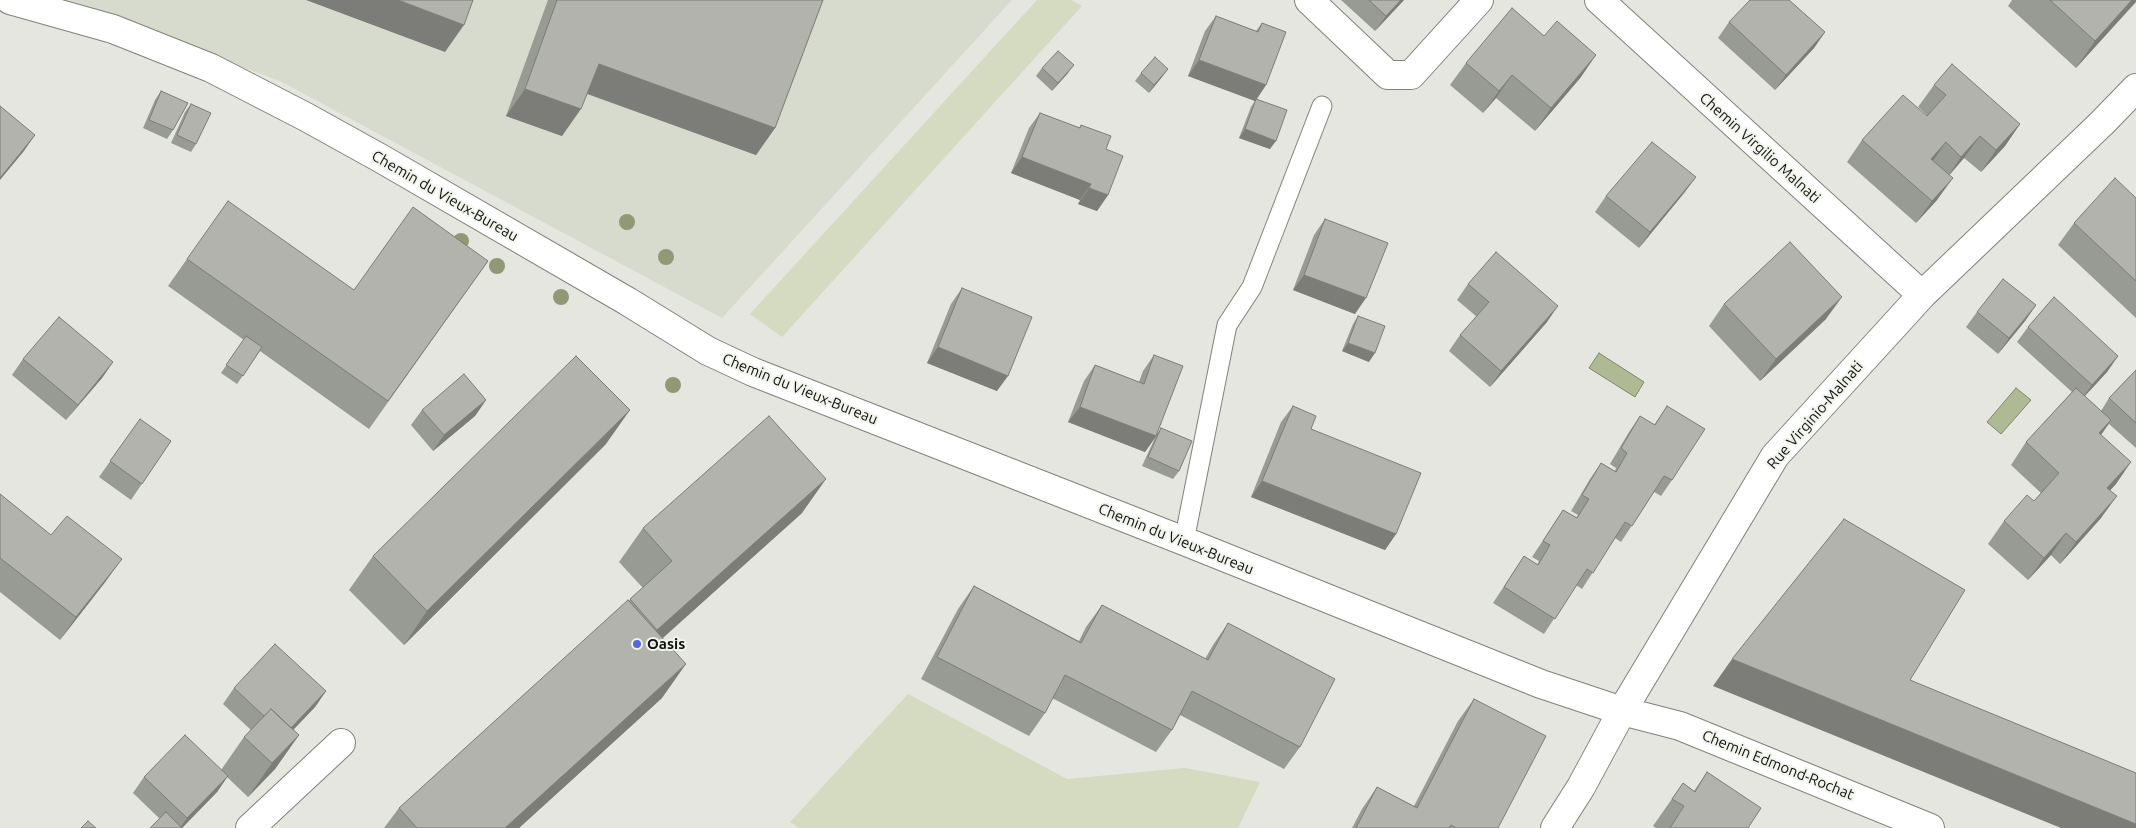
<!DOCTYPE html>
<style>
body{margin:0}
canvas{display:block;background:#e4e6df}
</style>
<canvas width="2136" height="828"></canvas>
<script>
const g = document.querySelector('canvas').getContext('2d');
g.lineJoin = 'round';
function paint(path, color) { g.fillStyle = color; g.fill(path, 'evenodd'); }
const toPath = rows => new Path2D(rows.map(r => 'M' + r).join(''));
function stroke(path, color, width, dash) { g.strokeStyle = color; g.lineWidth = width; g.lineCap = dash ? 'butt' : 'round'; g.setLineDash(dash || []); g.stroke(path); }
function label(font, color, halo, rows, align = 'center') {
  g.font = font + ' Ubuntu,sans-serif'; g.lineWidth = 4; g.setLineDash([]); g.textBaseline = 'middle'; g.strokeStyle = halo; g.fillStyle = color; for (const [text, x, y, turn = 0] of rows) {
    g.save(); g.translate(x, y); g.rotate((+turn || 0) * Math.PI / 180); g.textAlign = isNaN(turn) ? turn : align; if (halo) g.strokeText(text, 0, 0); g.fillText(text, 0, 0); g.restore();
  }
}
paint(toPath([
 [59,0,1012,0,722,318,280,81]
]), '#d7dbcd');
paint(toPath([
 [1037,0,1071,0,1082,6,782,337,750,314],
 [908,694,1067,779,1185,768,1260,782,1238,828,799,828,790,822]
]), '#d4dbc0');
const water = toPath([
 [1599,353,1644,382,1635,397,1589,368,1599,353],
 [2016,388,2031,400,2001,434,1987,422,2016,388]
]);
paint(water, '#afba94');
stroke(water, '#80886c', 1);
const service = toPath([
 [1184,541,1227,325,1252,287,1322,106]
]);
const minor = toPath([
 [10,0,113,29,211,68,306,117,380,158,627,301,708,351,753,372,1184,541,1541,684,1622,711,1680,726,1930,828],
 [1309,0,1388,75,1411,75,1479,0],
 [1599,0,1922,295],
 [250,828,341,743],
 [1555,828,1581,787,1622,711,1775,456,1922,295,2102,123,2136,88]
]);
stroke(service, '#80827b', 21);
stroke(minor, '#80827b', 30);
stroke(service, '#fff', 19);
stroke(minor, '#fff', 28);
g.fillStyle = '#909875';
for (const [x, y] of [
 [627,222],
 [461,241],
 [666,257],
 [497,266],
 [561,297],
 [673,385]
]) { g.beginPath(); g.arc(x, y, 8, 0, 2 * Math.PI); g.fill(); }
paint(toPath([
 [548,0,823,0,775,128,756,155,587,94,562,136,506,116],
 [1341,0,1404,0,1375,31],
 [2012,0,2136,0,2076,68,2008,6],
 [1216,16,1256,31,1262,23,1266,85,1257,99,1270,149,1239,138,1251,107,1255,101,1188,76,1205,31],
 [1729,22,1825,32,1814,48,1775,90,1718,38],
 [1466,63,1581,77,1535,131,1496,98,1483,113,1450,85],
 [1042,68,1068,73,1052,91,1036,76],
 [1168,69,1162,77,1149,93,1135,81,1141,73],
 [1934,85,2020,124,2005,146,1981,172,1964,158,1949,175,1937,200,1916,223,1847,162,1862,140,1927,116,1928,116,1918,107],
 [161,91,173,130,167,139,143,128,155,100],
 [191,104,196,144,191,152,171,143,185,112],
 [1040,113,1079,128,1081,125,1106,149,1108,195,1097,211,1078,204,1080,200,1011,173,1029,128],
 [1696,177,1684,193,1639,248,1595,212,1606,196],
 [2136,198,2136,318,2058,245,2074,223],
 [1325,219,1355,314,1293,290,1314,235],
 [187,259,354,290,488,261,369,429,260,351,237,384,221,373,244,340,168,286],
 [1468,284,1547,322,1490,387,1449,351,1460,335,1477,317,1457,300],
 [962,288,997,391,927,363,951,304],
 [1724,304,1826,319,1760,381,1709,326],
 [2036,305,2025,321,1998,354,1966,327,1977,312],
 [1358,316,1369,362,1342,351,1353,324],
 [2028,327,2118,356,2107,372,2085,396,2101,411,2109,398,2136,370,2136,448,2109,424,2101,435,2116,484,2110,490,2101,518,2060,564,2051,555,2028,580,1988,544,2004,521,2034,501,2041,493,2011,465,2026,442,2072,392,2017,342],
 [1154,355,1157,434,1161,428,1179,471,1173,479,1142,466,1155,438,1145,452,1068,422,1084,381,1095,365,1139,382,1143,371],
 [23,359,113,362,102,378,66,420,12,375],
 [486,400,475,416,433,451,411,425,422,410],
 [1293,406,1396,534,1385,550,1251,497,1281,422],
 [1667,406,1672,480,1661,496,1654,492,1621,542,1615,538,1582,589,1576,585,1544,634,1493,603,1524,556,1537,565,1539,561,1532,557,1563,510,1576,518,1578,515,1571,511,1590,479,1601,463,1615,471,1616,468,1610,464,1629,432,1640,416,1654,425],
 [140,419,171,441,131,500,99,477],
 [606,444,404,645,349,590,373,556],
 [0,494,106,581,60,640,0,592],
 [802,513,662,638,662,698,519,828,384,828,399,808,643,588,619,562,643,528],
 [974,586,1079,641,1086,627,1102,605,1205,659,1213,645,1228,623,1300,747,1284,769,1180,715,1172,730,1156,752,1052,698,1045,713,1029,736,921,679,958,609],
 [234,688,326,691,315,707,293,730,299,735,275,769,248,797,227,777,217,792,182,828,160,819,133,793,144,777,221,770,244,737,251,730,223,704],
 [1474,699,1498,828,1352,828,1362,809,1377,787,1414,806,1458,721],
 [1707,772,1748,828,1656,828,1653,826,1683,783,1694,791]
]), '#989a94');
paint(toPath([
 [306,0,398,0,464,25,445,52],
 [1401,0,1404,0,1375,31,1386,16],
 [2132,0,2136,0,2136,2,2076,68,2095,41],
 [1825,32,1814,48,1775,90,1786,75],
 [1596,55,1581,77,1535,131,1551,108],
 [1199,60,1266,85,1255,101,1188,76],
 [599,64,775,128,756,155,580,91],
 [1074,65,1068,73,1052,91,1058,83],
 [1168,69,1162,77,1149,93,1154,85],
 [1512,75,1496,98,1483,113,1499,91],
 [525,89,581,109,562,136,506,116],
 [2020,124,2005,146,1981,172,1996,150],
 [1245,129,1276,141,1270,149,1239,138],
 [35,135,24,151,0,180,0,178],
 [1980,136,1964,158,1946,179,1961,157],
 [1946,142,1930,165,1931,159],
 [1022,157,1091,184,1080,200,1011,173],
 [1696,177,1684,193,1639,248,1650,232],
 [1953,178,1937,200,1916,223,1932,201],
 [1089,188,1108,195,1097,211,1078,204],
 [1304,275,1366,298,1355,314,1293,290],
 [1842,297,1826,319,1760,381,1776,359],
 [2036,305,2025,321,1998,354,2009,338],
 [1558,306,1547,322,1490,387,1501,371],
 [1348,343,1375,353,1369,362,1342,351],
 [938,347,1008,376,997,391,927,363],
 [2118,356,2107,372,2081,400,2092,385],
 [113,362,102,378,66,420,78,405],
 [486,400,475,416,433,451,444,435],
 [1080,407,1156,436,1145,452,1068,422],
 [630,410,606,444,404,645,427,611],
 [2111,420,2096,442,2099,433],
 [2131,462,2116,484,2092,510,2107,488],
 [826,479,802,513,634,664,657,630],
 [1262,481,1396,534,1385,550,1251,497],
 [2117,496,2101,518,2060,564,2076,542],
 [2066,533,2051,555,2028,580,2044,558],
 [122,559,106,581,60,640,76,617],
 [1732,659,2136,824,2136,828,2061,828,1713,686],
 [686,664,662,698,519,828,505,828],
 [326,691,315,707,273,751,284,735],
 [299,735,275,769,248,797,272,763],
 [228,776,217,792,182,828,180,828,187,818]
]), '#7c7d78');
const building = toPath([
 [398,0,473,0,464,25,398,0],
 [557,0,823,0,775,128,599,64,581,109,525,89,557,0],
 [1369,0,1401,0,1386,16,1369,0],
 [1750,0,1789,0,1825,32,1786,75,1729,22,1750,0],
 [2050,0,2132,0,2095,41,2050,0],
 [1512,8,1544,36,1557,21,1596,55,1551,108,1512,75,1499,91,1466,63,1512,8],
 [1216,16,1258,32,1262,23,1286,32,1266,85,1199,60,1216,16],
 [1058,51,1074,65,1058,83,1042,68,1058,51],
 [1155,57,1168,69,1154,85,1141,73,1155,57],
 [1952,64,2020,124,1996,150,1980,136,1961,157,1946,142,1931,159,1953,178,1932,201,1862,140,1903,95,1927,116,1946,95,1934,85,1952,64],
 [161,91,188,103,173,130,149,120,161,91],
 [1256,99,1287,110,1276,141,1245,129,1256,99],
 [191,104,211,113,196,144,177,135,191,104],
 [0,106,35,135,0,178,0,106],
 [1040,113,1080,128,1081,125,1111,136,1106,149,1123,156,1108,195,1089,188,1091,184,1022,157,1040,113],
 [1652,142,1696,177,1650,232,1606,196,1652,142],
 [2115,178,2136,198,2136,281,2074,223,2115,178],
 [228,201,354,290,413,207,488,261,388,401,187,259,228,201],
 [1325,219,1388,243,1366,298,1304,275,1325,219],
 [1790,242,1842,297,1776,359,1724,304,1790,242],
 [1496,252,1558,306,1501,371,1460,335,1489,302,1468,284,1496,252],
 [2003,279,2036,305,2009,338,1977,312,2003,279],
 [962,288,1032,317,1008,376,938,347,962,288],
 [2054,297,2118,356,2092,385,2028,327,2054,297],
 [1358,316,1385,326,1375,353,1348,343,1358,316],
 [59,317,113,362,78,405,23,359,59,317],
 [246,336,262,347,243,376,226,365,246,336],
 [1154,355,1183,366,1156,436,1080,407,1095,365,1144,384,1154,355],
 [576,356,630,410,427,611,373,556,576,356],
 [2136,370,2136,423,2109,398,2136,370],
 [464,374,486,400,444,435,422,410,464,374],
 [2076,388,2111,420,2099,433,2131,462,2107,488,2117,496,2076,542,2066,533,2044,558,2004,521,2027,495,2034,501,2059,473,2026,442,2076,388],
 [1293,406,1316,416,1311,429,1421,473,1396,534,1262,481,1293,406],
 [1667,406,1705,429,1672,480,1664,476,1632,526,1625,522,1593,573,1587,569,1555,619,1504,587,1524,556,1538,565,1550,545,1543,541,1563,510,1577,518,1589,499,1582,495,1601,463,1616,472,1627,453,1621,448,1640,416,1655,425,1667,406],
 [769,416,826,479,657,630,630,599,672,561,643,528,769,416],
 [140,419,171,441,142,484,110,461,140,419],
 [1161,428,1192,441,1179,471,1148,457,1161,428],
 [0,494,51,535,67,516,122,559,76,617,0,558,0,494],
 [1844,519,1965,590,1910,680,2136,773,2136,824,1732,659,1844,519],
 [974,586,1081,643,1102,605,1208,660,1228,623,1335,679,1300,747,1192,691,1172,730,1065,675,1045,713,937,657,974,586],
 [628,600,686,664,505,828,417,828,399,808,628,600],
 [275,644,326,691,291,728,271,709,264,716,234,688,275,644],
 [1474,699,1546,736,1498,828,1456,828,1451,825,1449,828,1356,828,1377,787,1417,808,1474,699],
 [271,709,299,735,272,763,244,737,271,709],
 [185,735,228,776,187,818,144,777,185,735],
 [1707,772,1761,808,1748,828,1670,828,1684,806,1672,799,1683,783,1695,792,1707,772],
 [166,812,182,828,150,828,166,812],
 [88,821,96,828,81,828,88,821]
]);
paint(building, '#b1b3ac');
stroke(building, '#7c7d78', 1);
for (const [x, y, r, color] of [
 [637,644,5,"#5666dd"]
]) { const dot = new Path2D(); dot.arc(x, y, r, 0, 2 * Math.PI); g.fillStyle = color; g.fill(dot); stroke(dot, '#f1f4ec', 2); }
label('15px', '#11120f', '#f1f4ec', [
 ["Chemin Virgilio Malnati",1760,148,42],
 ["Chemin du Vieux-Bureau",445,196,30],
 ["Chemin du Vieux-Bureau",800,389,22],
 ["Rue Virginio-Malnati",1815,415,-49],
 ["Chemin du Vieux-Bureau",1176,539,22],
 ["Chemin Edmond-Rochat",1778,765,22]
]);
label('bold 15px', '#11120f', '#f1f4ec', [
 ["Oasis",647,644]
], 'left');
</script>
